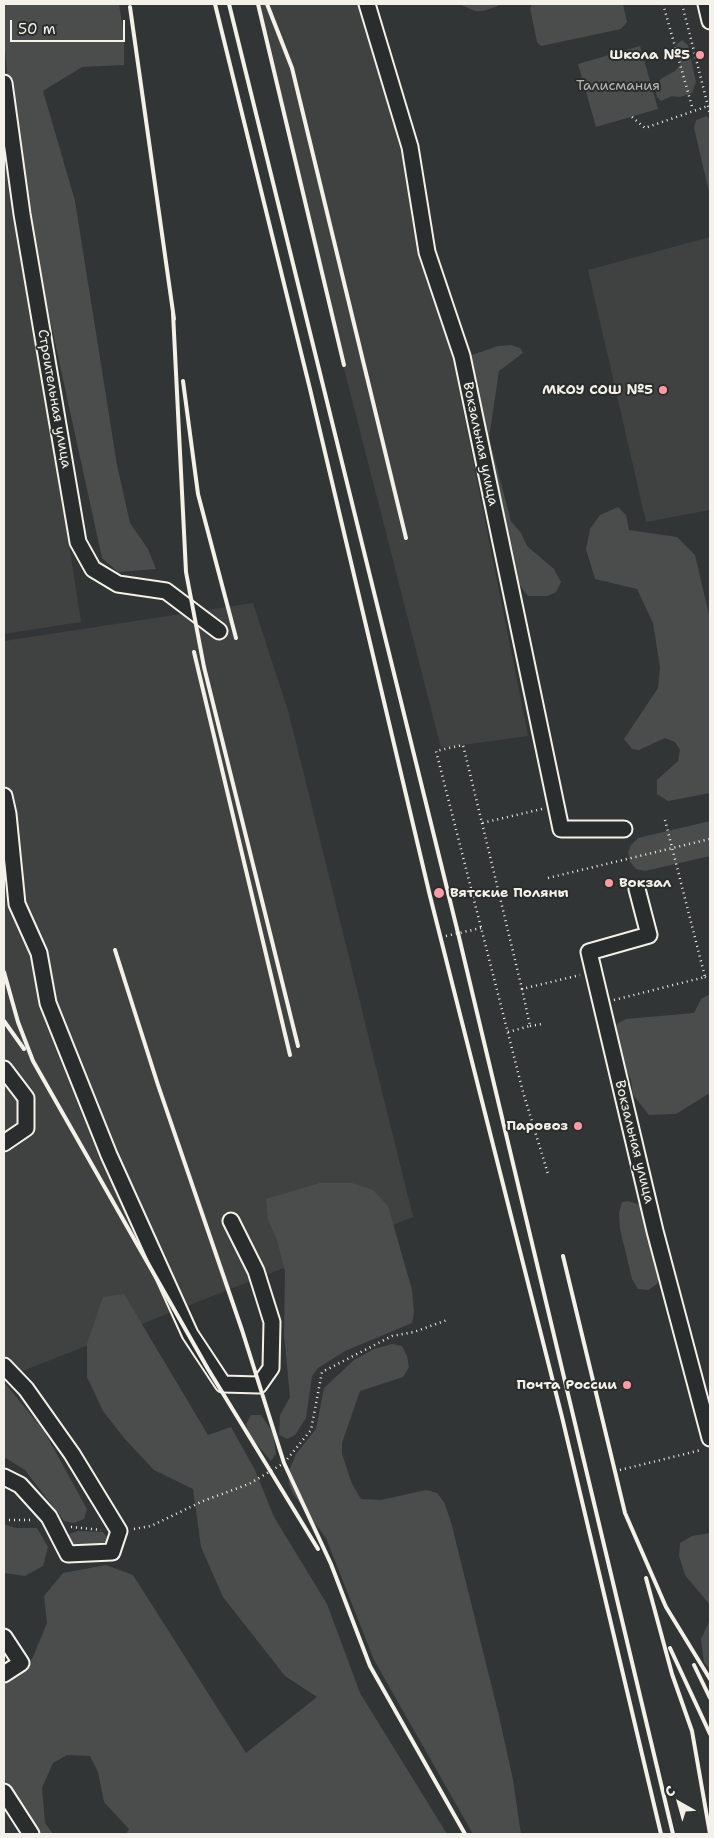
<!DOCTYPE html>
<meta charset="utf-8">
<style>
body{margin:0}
#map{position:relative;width:714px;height:1838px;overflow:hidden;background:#323535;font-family:"Shantell Sans",sans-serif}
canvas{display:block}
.frame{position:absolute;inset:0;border:5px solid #f4f1e8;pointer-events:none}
.north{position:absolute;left:654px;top:1778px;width:50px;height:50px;-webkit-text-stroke:4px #2a2d2e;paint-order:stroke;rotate:322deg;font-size:14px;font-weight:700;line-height:20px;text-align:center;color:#f4f1e8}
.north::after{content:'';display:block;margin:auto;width:18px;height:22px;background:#f4f1e8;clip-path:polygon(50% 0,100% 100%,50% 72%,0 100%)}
.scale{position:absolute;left:10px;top:20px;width:115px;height:22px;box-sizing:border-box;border:2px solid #f4f1e8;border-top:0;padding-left:6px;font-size:15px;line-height:18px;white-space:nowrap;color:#f4f1e8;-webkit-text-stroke:4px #2a2d2e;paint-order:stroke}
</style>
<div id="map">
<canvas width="714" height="1838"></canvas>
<div class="frame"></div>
<div class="north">С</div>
<div class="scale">50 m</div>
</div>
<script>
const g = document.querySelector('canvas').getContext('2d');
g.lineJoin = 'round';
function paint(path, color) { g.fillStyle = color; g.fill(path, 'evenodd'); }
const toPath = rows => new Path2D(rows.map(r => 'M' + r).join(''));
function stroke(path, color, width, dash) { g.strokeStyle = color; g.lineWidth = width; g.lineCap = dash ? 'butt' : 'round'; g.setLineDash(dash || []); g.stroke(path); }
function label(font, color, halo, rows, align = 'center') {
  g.font = font + ' "Shantell Sans",sans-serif'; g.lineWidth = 4; g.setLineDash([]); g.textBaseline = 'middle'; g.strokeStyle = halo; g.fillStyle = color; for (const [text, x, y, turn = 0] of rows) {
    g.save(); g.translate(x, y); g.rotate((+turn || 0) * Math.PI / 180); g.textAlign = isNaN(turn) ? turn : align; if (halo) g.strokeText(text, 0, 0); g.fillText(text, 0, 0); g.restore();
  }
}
paint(toPath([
 [259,4,364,4,375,54,445,320,528,736,441,748,329,310],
 [4,123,81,622,4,634],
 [710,237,710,510,646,522,588,270],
 [253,603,289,714,413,1217,20,1372,4,1355,4,641]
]), '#404242');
paint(toPath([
 [4,4,119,4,124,36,124,65,82,67,43,91,75,201,117,465,130,523,148,549,156,569,118,572,102,558,14,154,4,37],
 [459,4,499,4,498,6,483,11,475,11],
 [532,4,623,4,627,22,621,29,541,46,537,42,530,8],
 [682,40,688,45,696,82,692,93,680,97,672,96,661,101,657,97,655,87,662,78,675,71,681,64,676,45],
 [640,46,658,109,596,127,578,64],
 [707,116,710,121,710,196,694,128,696,120],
 [511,345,520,348,523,353,499,371,489,438,511,521,521,533,527,546,554,569,561,582,556,592,548,596,528,596,509,571,469,356,498,346],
 [618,507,626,515,629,530,677,537,695,555,710,619,710,793,668,801,657,794,657,780,678,761,680,750,675,742,665,738,639,750,632,749,624,739,658,688,660,667,653,623,637,589,595,579,586,549,590,529,600,515],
 [710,821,710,856,645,871,636,869,630,862,628,852,631,845,638,838],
 [710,994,710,1093,676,1114,649,1115,633,1095,631,1080,610,1038,617,1024,626,1019,694,1013,701,999],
 [320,1183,352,1183,373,1190,388,1206,412,1290,414,1312,412,1323,345,1351,318,1368,312,1376,306,1418,295,1435,287,1439,279,1435,280,1415,290,1397,284,1334,285,1271,277,1240,268,1220,266,1199],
 [628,1201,640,1205,645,1214,659,1279,657,1284,648,1290,638,1289,632,1279,620,1229,619,1213,622,1202],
 [124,1294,208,1435,231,1427,255,1470,274,1517,327,1604,360,1693,447,1834,126,1834,129,1829,104,1802,98,1772,90,1756,67,1755,53,1763,42,1788,45,1823,53,1834,39,1834,4,1778,4,1683,20,1674,33,1657,47,1623,44,1596,63,1573,106,1565,133,1575,246,1753,317,1697,285,1676,223,1597,201,1547,193,1489,154,1470,124,1438,103,1411,87,1377,87,1344,103,1297],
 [392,1344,402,1346,407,1356,409,1367,403,1377,360,1391,342,1443,342,1454,352,1484,361,1499,381,1500,426,1490,437,1493,444,1502,451,1522,499,1716,513,1780,521,1834,473,1834,374,1660,326,1538,293,1494,289,1484,288,1473,296,1454,316,1429,324,1388,354,1360,374,1349],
 [4,1382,44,1431,87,1509,84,1519,74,1523,64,1521,25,1470,4,1457],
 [251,1415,261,1415,273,1433,276,1454,271,1461,249,1435,246,1424],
 [4,1522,6,1525,16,1528,37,1528,48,1547,43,1566,25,1576,4,1573],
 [78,1531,103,1532,109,1540,96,1549,75,1549,66,1544,69,1534],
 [709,1533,710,1534,710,1605,685,1575,679,1556,680,1543,692,1536],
 [710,1620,710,1670,704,1662,701,1639]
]), '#4b4d4c');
const minor = toPath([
 [367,4,410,147,427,252,462,356,561,829,624,829],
 [706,4,710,21],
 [4,83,22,214,78,542,93,569,118,584,166,591,219,631],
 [4,796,8,814,17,904,39,953,48,1003,109,1155,190,1334,223,1384,259,1385,271,1368,272,1322,256,1271,231,1221],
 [637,889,649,935,589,952,655,1231,710,1438],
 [4,1069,26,1098,26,1128,4,1143],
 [4,1366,26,1389,72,1454,119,1531,112,1552,68,1554,49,1517,20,1485,4,1477],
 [4,1637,21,1663,4,1674],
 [4,1792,31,1834]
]);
stroke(minor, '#f4f1e8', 19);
stroke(toPath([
 [663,4,693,110],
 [682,4,710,114],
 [632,117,645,128,708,106],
 [542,809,482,823,463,745,436,751,523,1092,548,1174],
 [482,823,522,989],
 [548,878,710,839],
 [446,936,481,928],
 [705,977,710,980],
 [614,1000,705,977,665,820],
 [530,1026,542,1024],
 [508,1032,530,1026,522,989,580,975],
 [620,1470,701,1450],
 [4,1520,32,1520],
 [71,1527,101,1530],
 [134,1529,151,1526,203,1501,249,1484,284,1463,311,1430,322,1372,392,1336,414,1332,447,1320]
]), '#f4f1e8', 2.5, [1, 4]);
stroke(minor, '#2a2d2e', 15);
stroke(toPath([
 [215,4,310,389,430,896,562,1417,661,1834],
 [229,4,458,933,673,1834],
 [258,4,344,365],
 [267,4,292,68,406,538],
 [130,7,174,319],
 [173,313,186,572,204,667,298,1046],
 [183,381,198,494,236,638],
 [194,652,290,1055],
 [115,950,158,1085,242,1330,284,1463,331,1564,370,1666,465,1834],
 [4,972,18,1022,33,1061,208,1369,318,1549],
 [4,1021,24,1049],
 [563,1256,625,1513,666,1607,710,1679],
 [646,1578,672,1674,692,1731,710,1834],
 [670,1648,710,1734],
 [694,1665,710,1698]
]), '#f4f1e8', 4);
stroke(toPath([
 [473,897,502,890]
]), '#f4f1e8', 2.5, [1, 4]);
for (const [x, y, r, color] of [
 [700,55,5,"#ff9aa2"],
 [663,390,5,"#ff9aa2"],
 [609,883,5,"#ff9aa2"],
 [439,893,6,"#ff9aa2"],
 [578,1126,5,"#ff9aa2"],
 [627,1385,5,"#ff9aa2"]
]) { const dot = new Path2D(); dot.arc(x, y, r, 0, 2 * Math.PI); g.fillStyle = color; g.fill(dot); stroke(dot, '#2a2d2e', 2); }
label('bold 14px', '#f4f1e8', '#2a2d2e', [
 ["Школа №5",690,55],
 ["МКОУ СОШ №5",653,390],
 ["Вокзал",619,883,"left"],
 ["Вятские Поляны",450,893,"left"],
 ["Паровоз",568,1126],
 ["Почта России",617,1385]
], 'right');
label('14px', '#b9b8b1', '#2a2d2e', [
 ["Талисмания",618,86]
]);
label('14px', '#f4f1e8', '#2a2d2e', [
 ["Строительная улица",54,399,80],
 ["Вокзальная улица",480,444,78],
 ["Вокзальная улица",634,1142,76]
]);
</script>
